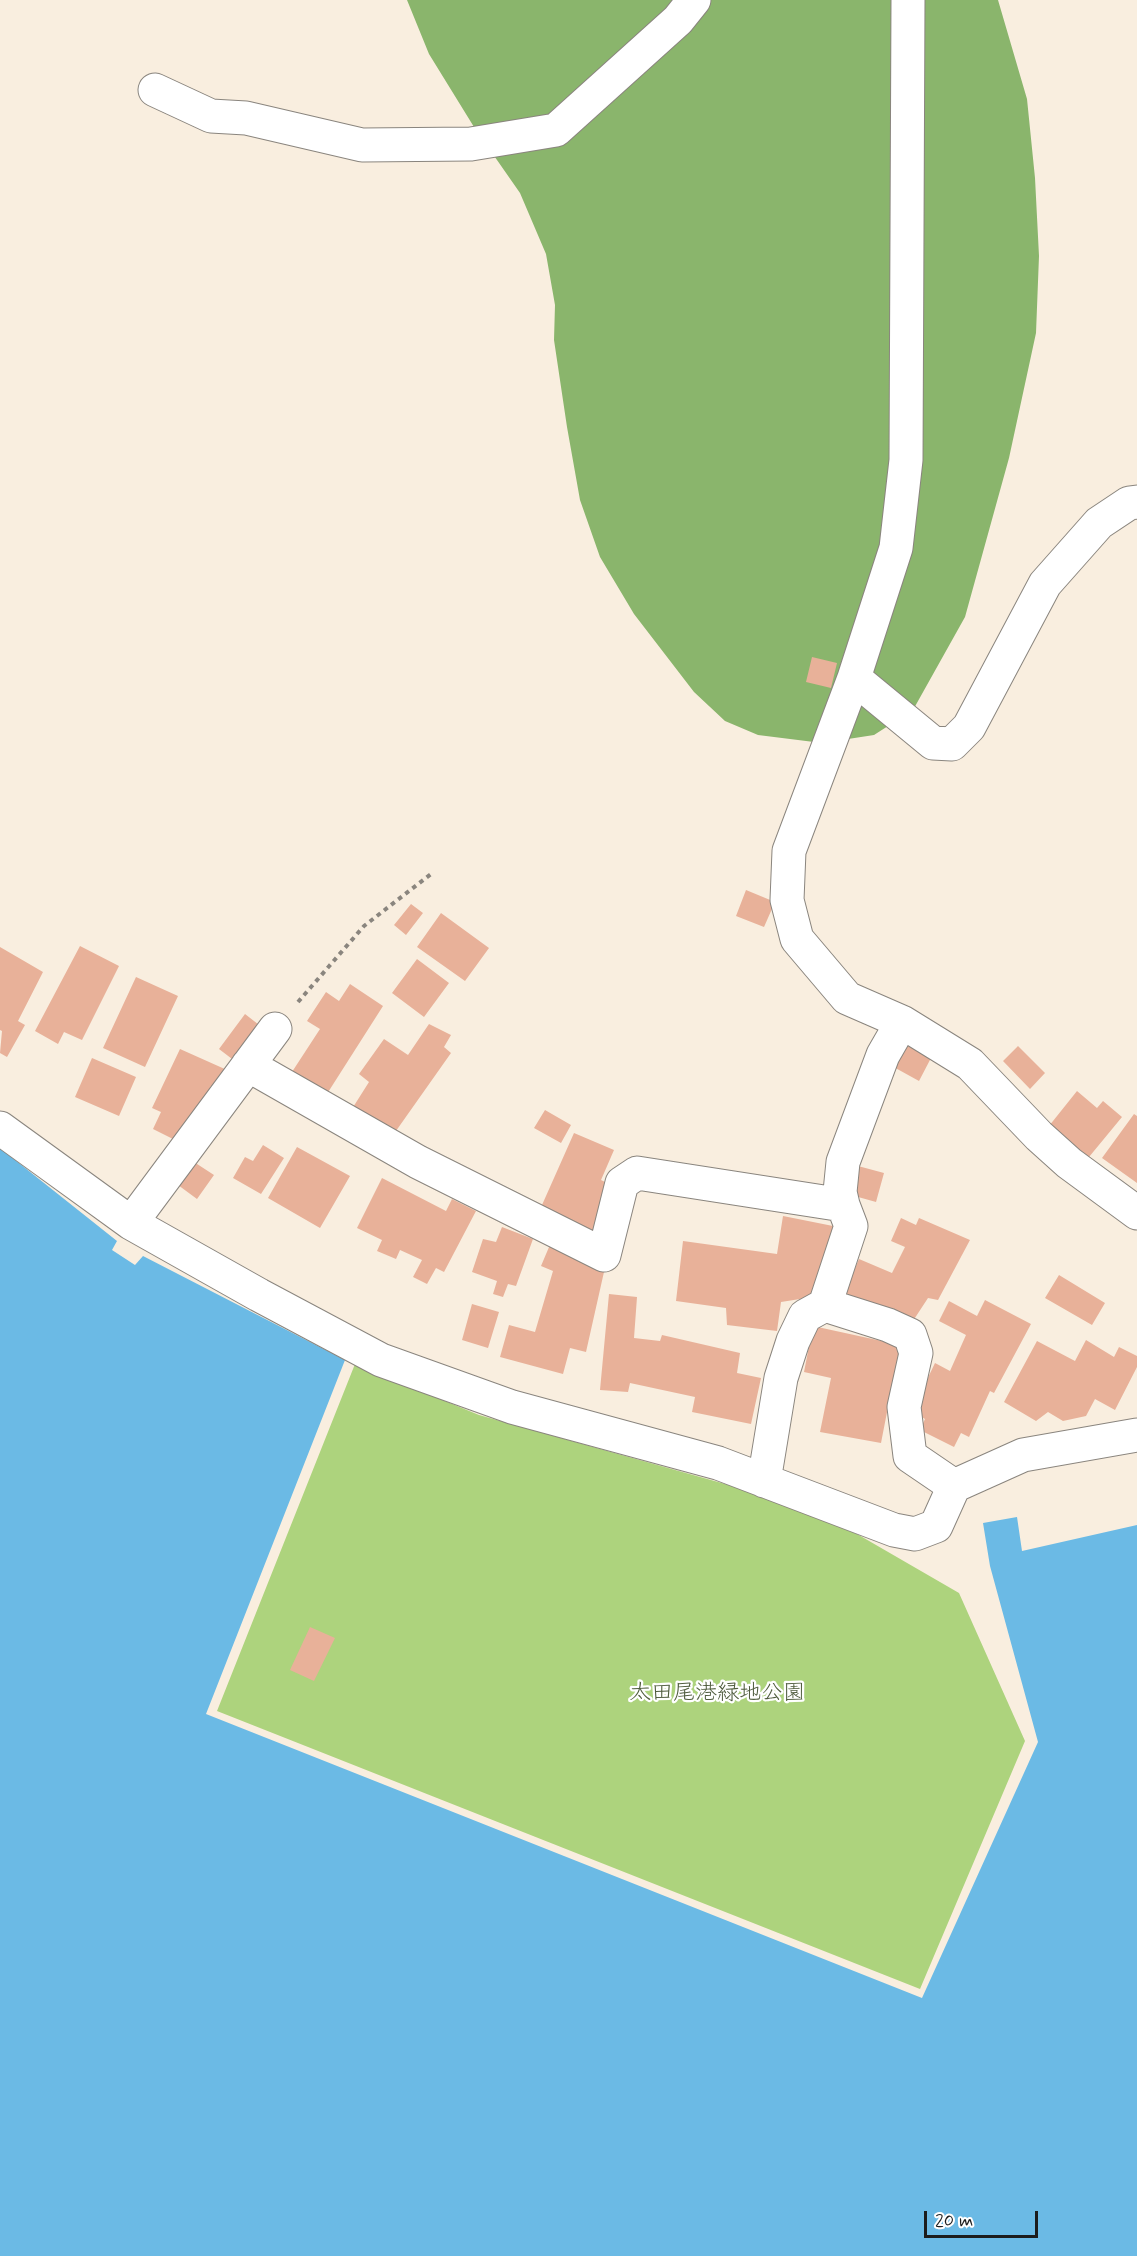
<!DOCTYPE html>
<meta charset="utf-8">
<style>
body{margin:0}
#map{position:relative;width:1137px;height:2256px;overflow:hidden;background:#f9eedf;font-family:Mynerve,sans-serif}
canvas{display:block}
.scale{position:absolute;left:924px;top:2211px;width:114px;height:27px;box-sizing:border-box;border:3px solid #1c1c1c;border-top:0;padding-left:8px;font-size:18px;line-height:21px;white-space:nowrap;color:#1c1c1c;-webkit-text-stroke:4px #fff;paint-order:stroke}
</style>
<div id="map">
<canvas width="1137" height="2256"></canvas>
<div class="scale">20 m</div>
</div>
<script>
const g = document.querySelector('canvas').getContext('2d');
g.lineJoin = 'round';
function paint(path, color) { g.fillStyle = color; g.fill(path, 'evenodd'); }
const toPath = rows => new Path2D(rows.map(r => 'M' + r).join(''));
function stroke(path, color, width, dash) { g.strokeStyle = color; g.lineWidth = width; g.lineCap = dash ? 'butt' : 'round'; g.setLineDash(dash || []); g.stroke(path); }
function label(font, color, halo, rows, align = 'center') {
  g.font = font + ' Mynerve,"Klee One",sans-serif'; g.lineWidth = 4.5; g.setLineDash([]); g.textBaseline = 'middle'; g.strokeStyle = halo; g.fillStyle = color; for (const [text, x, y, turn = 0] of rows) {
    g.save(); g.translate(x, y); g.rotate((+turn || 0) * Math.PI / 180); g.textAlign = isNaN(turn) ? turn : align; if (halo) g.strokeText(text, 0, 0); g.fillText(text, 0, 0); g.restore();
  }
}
paint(toPath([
 [355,1364,479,1415,743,1489,857,1534,959,1593,1025,1741,920,1989,217,1711]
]), '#add37d');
paint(toPath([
 [407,0,998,0,1027,99,1035,178,1039,256,1036,333,1009,458,965,617,913,710,874,735,822,743,758,735,725,721,694,692,634,614,600,557,580,500,567,427,554,340,555,305,546,254,520,193,474,127,429,54]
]), '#8ab56c');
paint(toPath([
 [0,1148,117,1241,112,1250,135,1265,143,1256,345,1360,206,1714,922,1998,1038,1742,990,1566,983,1523,1017,1517,1022,1551,1137,1525,1137,2256,0,2256]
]), '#6bbae5');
paint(toPath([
 [812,657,837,663,831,688,806,682],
 [746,890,775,902,764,927,736,916],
 [411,904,423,913,406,935,394,925],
 [441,913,489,948,465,981,417,947],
 [80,946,119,966,82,1040,64,1032,58,1044,35,1031],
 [0,947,43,972,18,1021,25,1025,7,1057,0,1053,2,1031,0,1030],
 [417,959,449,983,424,1017,392,993],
 [136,977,178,996,145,1067,103,1048],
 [350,984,383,1006,325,1097,290,1075,320,1029,307,1021,326,992,339,1001],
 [245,1014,263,1028,236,1062,219,1049],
 [429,1024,451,1035,444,1047,451,1053,391,1138,350,1112,369,1082,359,1074,384,1039,408,1055],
 [903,1043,931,1058,919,1081,890,1065],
 [1018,1046,1045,1073,1030,1089,1003,1061],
 [180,1049,227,1070,219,1090,211,1086,192,1126,177,1141,153,1129,161,1112,152,1108],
 [92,1058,136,1077,119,1116,75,1097],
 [1077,1091,1097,1108,1103,1101,1122,1117,1089,1157,1049,1126],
 [545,1110,571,1125,561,1143,534,1128],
 [1134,1114,1137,1116,1137,1183,1102,1158],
 [574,1133,614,1150,601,1180,617,1188,592,1239,538,1214],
 [263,1145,284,1158,261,1194,233,1178,245,1157,253,1161],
 [297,1147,350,1176,320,1228,268,1198],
 [194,1162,214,1175,197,1199,178,1185],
 [858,1166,884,1173,876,1202,851,1195],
 [382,1178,446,1211,452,1199,476,1211,444,1272,436,1268,427,1284,413,1277,422,1260,400,1250,396,1259,377,1251,382,1240,357,1228],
 [783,1216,843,1228,819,1296,781,1302,777,1331,727,1325,726,1308,676,1301,683,1241,777,1254],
 [901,1218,916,1225,919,1218,970,1240,938,1300,928,1298,909,1327,842,1298,859,1259,892,1273,905,1247,891,1241],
 [502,1227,533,1239,516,1286,508,1284,503,1297,493,1294,497,1281,472,1272,483,1239,496,1242],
 [552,1240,606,1263,586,1352,570,1348,563,1374,500,1357,509,1325,535,1332,553,1271,541,1266],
 [1059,1275,1105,1303,1092,1325,1045,1298],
 [609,1294,637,1297,634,1338,660,1341,662,1335,740,1353,737,1373,761,1378,751,1424,692,1412,695,1397,630,1383,628,1392,600,1390],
 [985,1300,1031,1324,994,1393,990,1391,969,1437,961,1433,954,1447,920,1430,925,1419,912,1411,935,1363,950,1371,966,1335,939,1321,949,1301,977,1316],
 [472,1304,499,1312,488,1348,462,1340],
 [813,1326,900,1345,881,1443,820,1432,831,1378,804,1372],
 [1086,1340,1114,1357,1119,1347,1137,1356,1137,1367,1115,1410,1095,1399,1086,1416,1063,1421,1048,1412,1036,1421,1004,1402,1037,1341,1075,1361],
 [310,1627,335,1638,314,1681,290,1670]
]), '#e8b199');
const minor = toPath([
 [908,0,906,460,896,548,854,678,789,851,787,900,797,939,847,998,902,1022,970,1064,1039,1136,1069,1163,1137,1213],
 [155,90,211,116,246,118,362,145,471,144,556,130,678,20,694,0],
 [854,678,933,743,952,744,969,727,1045,584,1099,523,1129,503,1137,502],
 [248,1065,418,1162,604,1255,622,1183,637,1173,843,1205],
 [0,1128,131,1223,259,1295,381,1360,512,1407,718,1463,894,1530,915,1534,936,1526,954,1486,1023,1455,1137,1435],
 [131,1223,275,1029],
 [825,1305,851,1226,843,1205,840,1192,843,1162,883,1055,902,1022],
 [764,1481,781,1378,793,1341,805,1316,825,1305,888,1325,910,1335,916,1353,904,1407,910,1456,954,1486]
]);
stroke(minor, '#8a857e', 35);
stroke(toPath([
 [298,1002,364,926,431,874]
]), '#8a857e', 4, [4.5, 4.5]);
stroke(minor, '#fff', 33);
label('22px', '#4f5c3e', '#fff', [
 ["太田尾港緑地公園",717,1694]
]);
</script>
